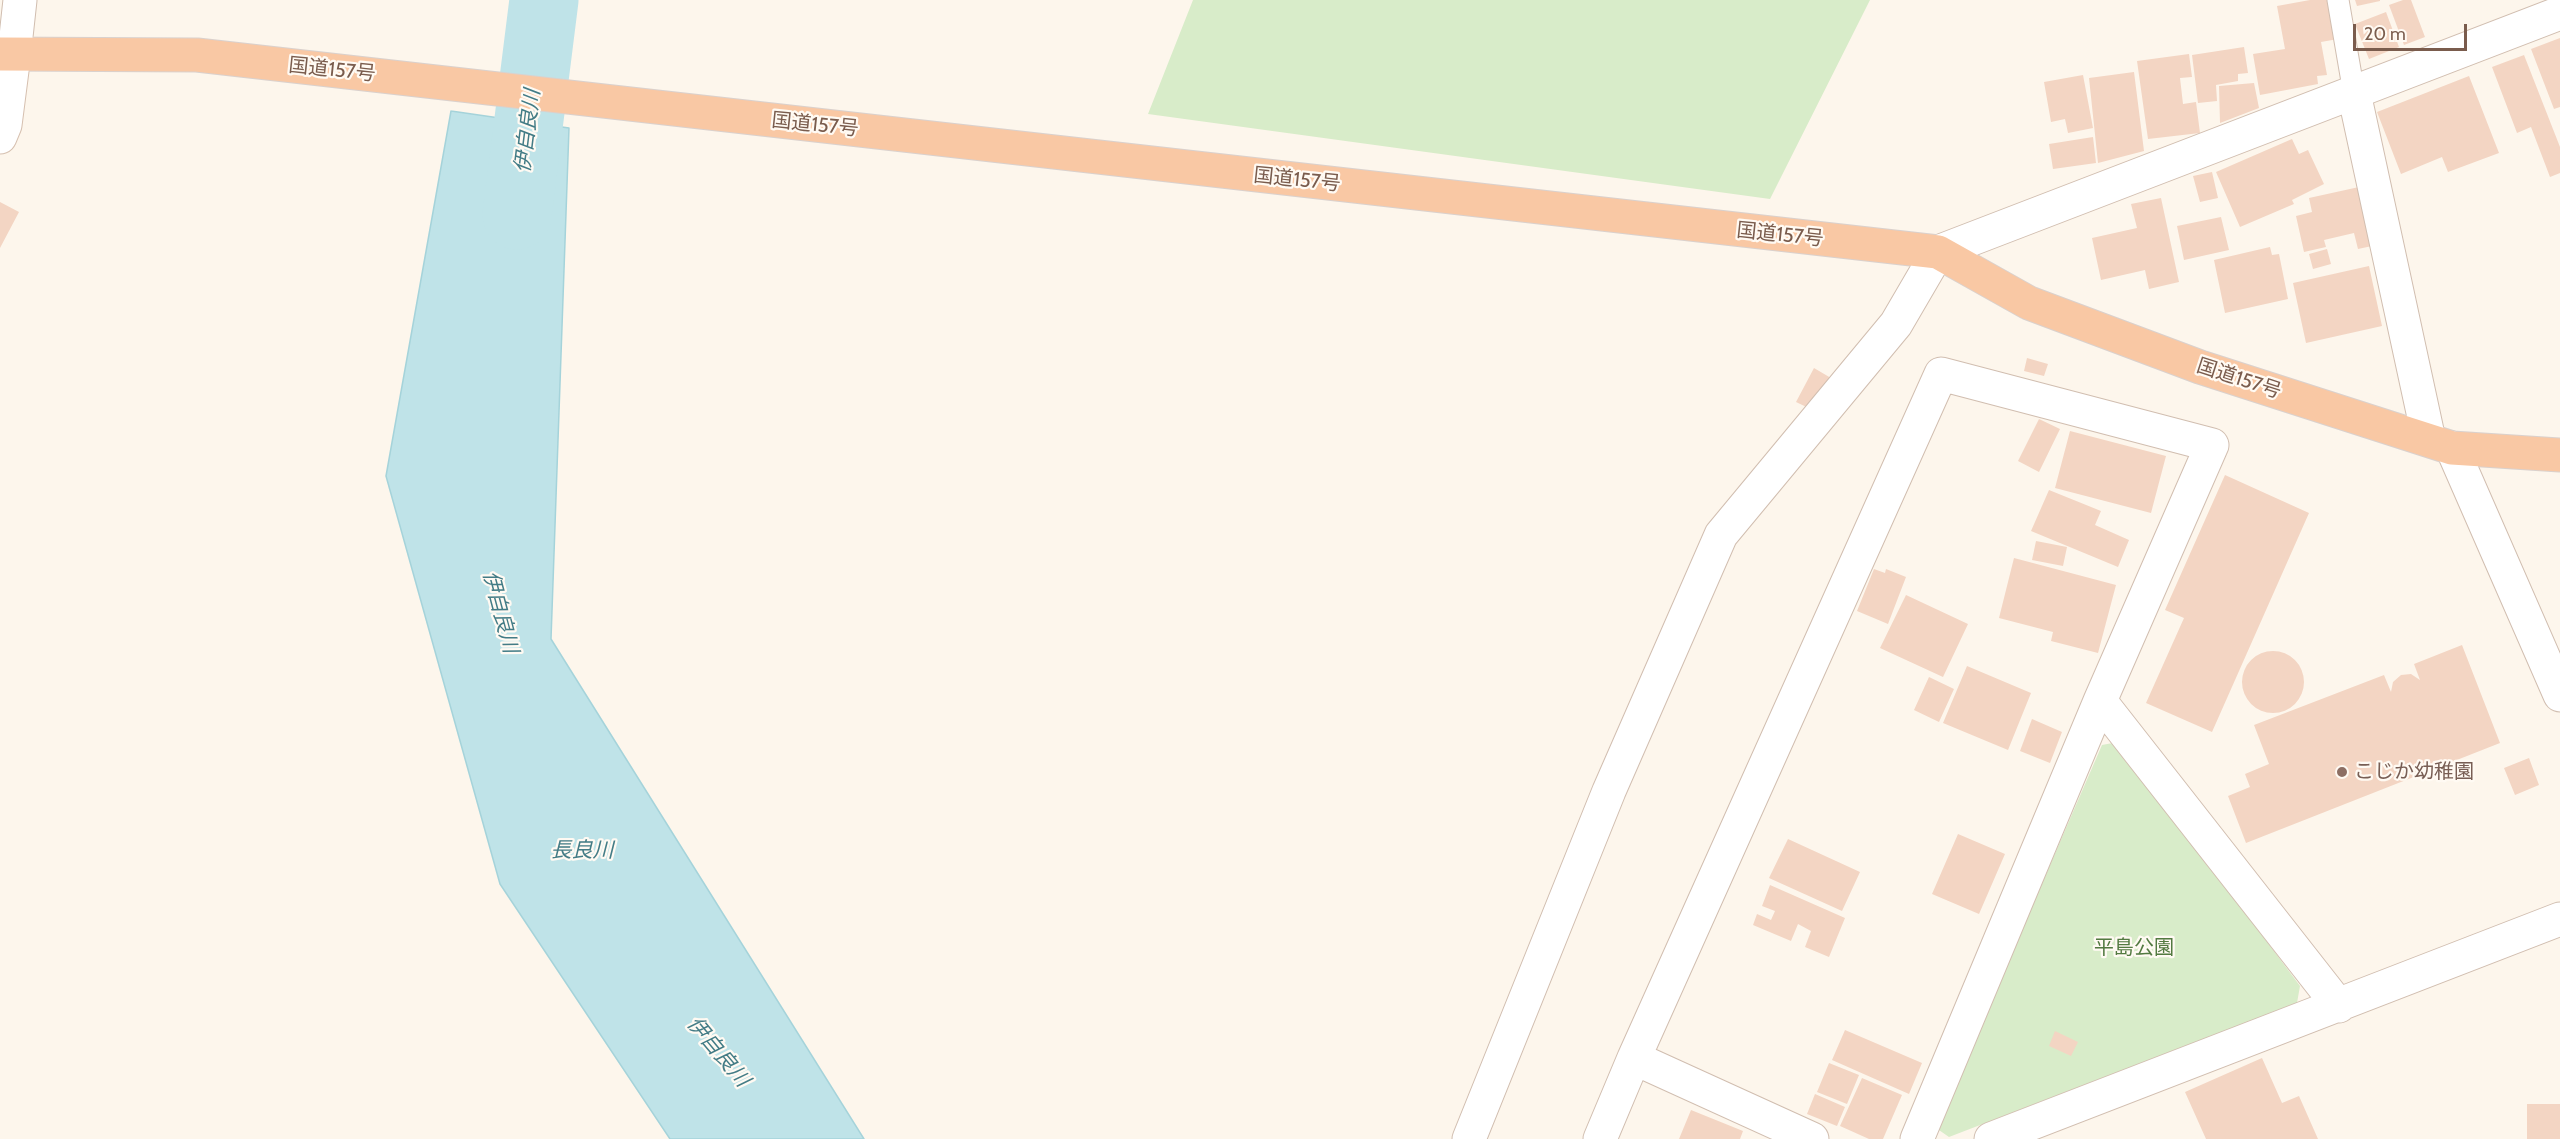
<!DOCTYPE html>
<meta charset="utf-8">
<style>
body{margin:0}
#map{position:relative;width:2560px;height:1139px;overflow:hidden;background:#fdf6ec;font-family:Cabin,sans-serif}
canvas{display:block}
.scale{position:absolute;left:2353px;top:24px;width:114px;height:27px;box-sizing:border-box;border:3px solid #7a5c4d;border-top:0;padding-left:8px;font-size:18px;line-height:21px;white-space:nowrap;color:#7a5c4d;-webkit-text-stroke:4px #fffaf3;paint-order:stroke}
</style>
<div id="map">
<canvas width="2560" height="1139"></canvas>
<div class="scale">20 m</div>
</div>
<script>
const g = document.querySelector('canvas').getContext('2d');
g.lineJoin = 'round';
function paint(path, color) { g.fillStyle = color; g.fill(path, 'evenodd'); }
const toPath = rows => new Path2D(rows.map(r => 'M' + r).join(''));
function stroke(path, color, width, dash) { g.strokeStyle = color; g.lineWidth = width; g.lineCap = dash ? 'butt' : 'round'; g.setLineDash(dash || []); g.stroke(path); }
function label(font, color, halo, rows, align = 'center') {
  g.font = font + ' Cabin,"Noto Sans JP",sans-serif'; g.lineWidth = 4.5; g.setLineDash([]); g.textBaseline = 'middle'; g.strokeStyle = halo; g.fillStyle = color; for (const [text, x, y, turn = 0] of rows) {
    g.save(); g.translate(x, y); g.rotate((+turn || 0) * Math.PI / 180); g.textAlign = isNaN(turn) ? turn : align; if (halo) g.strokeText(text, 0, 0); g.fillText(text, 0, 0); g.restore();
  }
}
paint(toPath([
 [1193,0,1870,0,1770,199,1148,114],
 [2118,742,2300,986,2297,1003,1949,1137,1936,1128,2102,745]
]), '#d8ecc9');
const water = toPath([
 [451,111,569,128,551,639,864,1139,670,1139,500,884,386,476,451,111]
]);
paint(water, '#bfe3e8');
stroke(water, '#a5d3da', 1.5);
stroke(toPath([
 [517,215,544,0]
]), '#bfe3e8', 69);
paint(toPath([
 [2310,0,2330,0,2338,39,2321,42,2327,75,2317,76,2318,84,2260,95,2253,54,2285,49,2277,6],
 [2355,0,2380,0,2380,1,2357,6],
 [2403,0,2411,0,2425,37,2404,45,2389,5],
 [2386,12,2399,47,2369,59,2355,24],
 [2560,38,2560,107,2554,109,2531,49],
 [2244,47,2248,73,2238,74,2238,81,2216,85,2217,101,2198,103,2192,55],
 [2189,54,2192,77,2180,78,2183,104,2196,102,2200,133,2148,139,2137,61],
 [2524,55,2560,147,2560,173,2550,177,2531,127,2517,133,2492,67],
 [2134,72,2144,151,2098,163,2089,78],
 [2083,75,2093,128,2068,133,2065,119,2051,122,2044,82],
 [2469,76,2499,153,2448,172,2442,157,2401,174,2377,112],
 [2254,83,2259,108,2220,123,2219,86],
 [2093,137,2096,163,2053,169,2049,144],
 [2292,139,2299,154,2308,150,2324,184,2292,200,2294,204,2240,227,2216,172],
 [2212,172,2218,198,2200,202,2193,176],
 [2359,187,2372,246,2358,249,2354,233,2324,240,2326,247,2304,252,2296,216,2312,212,2309,198],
 [2161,198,2179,282,2149,289,2145,270,2101,280,2092,238,2137,228,2131,204],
 [0,202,19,212,0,248],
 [2221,217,2229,250,2184,260,2177,226],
 [2270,247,2272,255,2279,254,2288,299,2225,313,2214,260],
 [2327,249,2331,264,2313,269,2309,254],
 [2369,266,2382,326,2306,343,2293,283],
 [2027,358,2048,364,2044,376,2024,371],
 [1814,368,1836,381,1819,413,1796,402],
 [2039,419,2060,429,2039,472,2018,461],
 [2070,431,2166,456,2151,513,2055,488],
 [2225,475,2309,513,2212,732,2146,703,2184,618,2165,610],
 [2049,490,2101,511,2095,525,2129,540,2118,567,2031,531],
 [2036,541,2067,547,2063,566,2032,560],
 [2014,558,2116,585,2098,653,2051,641,2053,632,1999,618],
 [1874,569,1885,573,1886,569,1906,577,1888,624,1857,611],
 [1906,595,1968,624,1943,677,1880,648],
 [2462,645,2500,743,2246,843,2228,796,2250,787,2245,774,2269,764,2254,725,2384,675,2391,692,2393,682,2401,675,2411,674,2420,680,2414,664],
 '2242 682a31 31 0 1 1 62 0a31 31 0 1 1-62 0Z',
 [1967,666,2031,693,2008,750,1943,723],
 [1929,677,1954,689,1939,722,1914,710],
 [2032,719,2062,732,2050,763,2020,751],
 [2529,758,2539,785,2515,795,2504,768],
 [1958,834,2005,854,1979,914,1932,894],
 [1788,839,1860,872,1842,911,1769,878],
 [1770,885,1845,918,1829,957,1805,947,1811,931,1798,924,1791,941,1753,925,1757,914,1771,920,1775,911,1762,906],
 [1845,1030,1922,1063,1909,1094,1832,1060],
 [2055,1031,2078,1042,2071,1056,2049,1046],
 [2262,1058,2282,1103,2299,1096,2318,1139,2206,1139,2185,1092],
 [1829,1063,1859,1075,1847,1104,1817,1092],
 [1862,1078,1902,1095,1883,1139,1869,1139,1840,1126],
 [1815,1094,1845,1107,1837,1126,1807,1114],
 [2527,1104,2560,1104,2560,1139,2527,1139],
 [1691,1110,1743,1131,1740,1139,1679,1139]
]), '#f3d5c3');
const service = toPath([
 [2338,0,2354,93]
]);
const minor = toPath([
 [14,55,20,0],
 [2354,93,2429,440],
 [2100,701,2339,1006],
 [1634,1058,1812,1139],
 [1469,1139,1609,791,1721,535,1896,324,1938,252,2560,13],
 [1600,1139,1634,1058,1941,374,2212,445,2100,701,1917,1139],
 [1991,1139,2560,919]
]);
const tertiary = toPath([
 [2452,448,2560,695]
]);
const secondary = toPath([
 [0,137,5,125,14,55]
]);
const trunk = toPath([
 [0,54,197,55,1938,252,2029,303,2200,367,2452,448,2560,455]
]);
stroke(service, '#d1beb0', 23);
stroke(minor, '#d1beb0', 35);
stroke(tertiary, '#d1beb0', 35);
stroke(secondary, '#d6c0b0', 35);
stroke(trunk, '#dad1cd', 35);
stroke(service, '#fff', 21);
stroke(minor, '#fff', 33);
stroke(tertiary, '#fff', 33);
stroke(secondary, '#fff', 33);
stroke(trunk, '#f9c8a4', 33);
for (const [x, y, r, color] of [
 [2342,772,6,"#8d6e63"]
]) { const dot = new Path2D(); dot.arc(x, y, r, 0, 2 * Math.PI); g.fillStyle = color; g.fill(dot); stroke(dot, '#fffaf3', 2); }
label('20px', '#7a5c4d', '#fffaf3', [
 ["国道157号",332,70,6],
 ["国道157号",815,125,6],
 ["国道157号",1297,180,6],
 ["国道157号",1780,235,6],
 ["国道157号",2239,379,18]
]);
label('20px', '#785e54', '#fffaf3', [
 ["こじか幼稚園",2354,772]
], 'left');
label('20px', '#537a41', '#fffaf3', [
 ["平島公園",2134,948]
]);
label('italic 21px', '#437c86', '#fffaf3', [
 ["伊自良川",528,131,-83],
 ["伊自良川",500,612,75],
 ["長良川",582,851],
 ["伊自良川",718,1052,50]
]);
</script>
